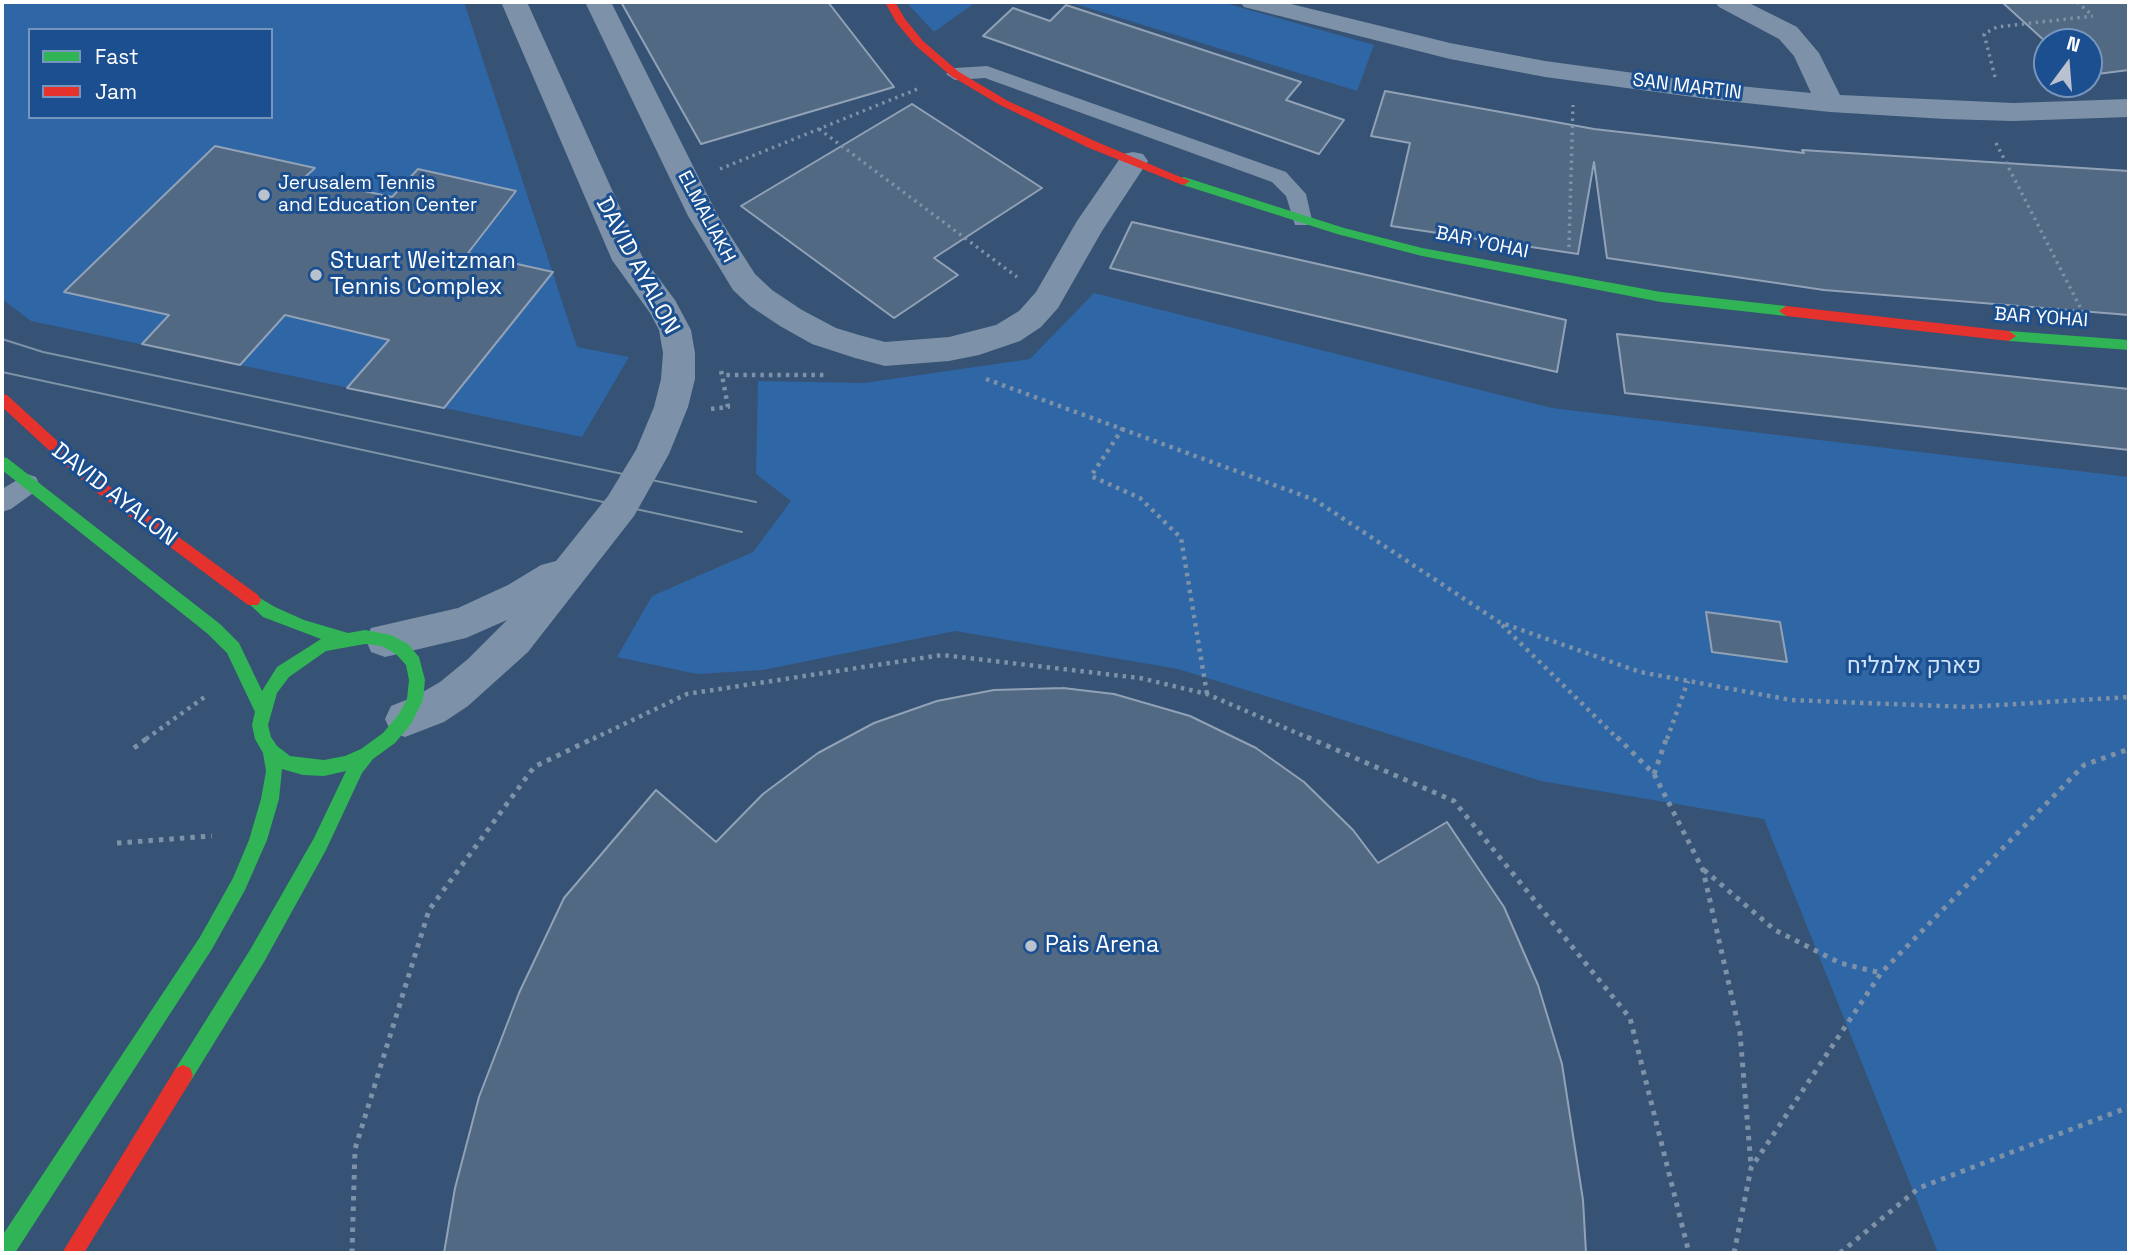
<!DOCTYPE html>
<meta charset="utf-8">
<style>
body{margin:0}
#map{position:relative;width:2131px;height:1255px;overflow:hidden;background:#365274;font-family:"Space Grotesk",sans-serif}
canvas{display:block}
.frame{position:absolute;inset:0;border:4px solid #fff;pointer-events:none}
.legend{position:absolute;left:28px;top:28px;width:245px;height:91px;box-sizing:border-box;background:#1b4f8f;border:2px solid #7695bc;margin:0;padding:9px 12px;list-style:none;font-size:21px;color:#fff}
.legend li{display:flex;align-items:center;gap:14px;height:35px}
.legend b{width:35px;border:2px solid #7695bc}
.north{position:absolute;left:2033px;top:28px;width:70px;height:70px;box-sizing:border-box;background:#1b4f8f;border:2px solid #7695bc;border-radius:50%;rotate:16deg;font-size:19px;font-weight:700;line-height:28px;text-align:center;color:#fff}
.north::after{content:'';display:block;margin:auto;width:24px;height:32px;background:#b9c2ce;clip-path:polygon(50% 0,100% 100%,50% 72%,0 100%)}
</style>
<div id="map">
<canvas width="2131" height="1255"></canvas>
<div class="frame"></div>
<ul class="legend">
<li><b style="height:9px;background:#30b455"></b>Fast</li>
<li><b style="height:9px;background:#e5322d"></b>Jam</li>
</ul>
<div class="north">N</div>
</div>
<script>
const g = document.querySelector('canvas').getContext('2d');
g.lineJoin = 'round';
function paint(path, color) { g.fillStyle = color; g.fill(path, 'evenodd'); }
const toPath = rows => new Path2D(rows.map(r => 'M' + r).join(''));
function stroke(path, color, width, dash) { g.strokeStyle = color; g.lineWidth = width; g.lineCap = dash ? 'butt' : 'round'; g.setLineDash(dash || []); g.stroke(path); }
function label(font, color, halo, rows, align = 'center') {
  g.font = font + ' "Space Grotesk",Heebo,sans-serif'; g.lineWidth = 6; g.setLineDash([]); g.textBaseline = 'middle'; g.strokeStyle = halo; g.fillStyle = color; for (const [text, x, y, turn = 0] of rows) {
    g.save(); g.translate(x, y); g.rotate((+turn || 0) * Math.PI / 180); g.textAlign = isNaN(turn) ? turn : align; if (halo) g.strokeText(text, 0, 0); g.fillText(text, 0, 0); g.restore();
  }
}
paint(toPath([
 [2,2,464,2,577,347,629,357,582,437,31,321,2,299],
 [30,30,271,30,271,117,30,117],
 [906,2,976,2,934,32],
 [1069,2,1221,2,1374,45,1357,91],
 [1094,293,1552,408,2129,477,2129,1253,1938,1253,1764,819,1541,781,1178,669,955,631,763,670,697,674,617,657,652,596,753,552,791,501,756,474,758,381,864,383,1030,359]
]), '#2f66a5');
const building = toPath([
 [621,2,828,2,894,87,701,144,621,2],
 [2002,2,2129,2,2129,70,2089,75,2089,42,2047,43,2002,2],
 [1066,5,1301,82,1286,100,1344,120,1319,154,983,36,1013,8,1050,21,1066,5],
 [1385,91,1594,129,1804,153,1802,150,2129,171,2129,315,1824,290,1607,258,1594,162,1578,254,1391,226,1410,143,1371,136,1385,91],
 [912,104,1042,188,934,258,958,275,894,318,741,206,912,104],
 [215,146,315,168,304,178,392,197,418,169,516,191,468,253,553,272,444,408,347,388,389,340,285,315,240,365,142,344,169,315,64,292,215,146],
 [1132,222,1566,320,1557,372,1110,268,1132,222],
 [1617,334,2129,389,2129,450,1625,393,1617,334],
 [1706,612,1780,622,1787,662,1712,652,1706,612],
 [1063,688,1114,694,1190,716,1256,748,1304,782,1353,830,1378,863,1447,822,1504,907,1538,985,1562,1064,1583,1200,1586,1253,444,1253,455,1188,479,1097,519,993,564,898,656,790,716,842,763,794,818,753,874,723,937,701,994,690,1063,688]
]);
paint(building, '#526984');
stroke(building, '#92a2b6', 2);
stroke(toPath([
 [2077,2,2092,15],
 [1995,77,1984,34,1997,27,2093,16],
 [819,129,1017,277],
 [1996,143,2080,307],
 [720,169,920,88],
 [1569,247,1573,105]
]), '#7d92a8', 3.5, [2.5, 4.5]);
stroke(toPath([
 [721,371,722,375,824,375],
 [986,379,1315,500,1499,622,1640,672,1791,700,1967,707,2129,697],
 [711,409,728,407,722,375],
 [1123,428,1091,476,1140,498,1181,538,1207,694],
 [1502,625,1618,739],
 [146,739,206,696],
 [593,739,687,694,942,655,1140,678,1207,694,1311,739],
 [1667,739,1688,681]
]), '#7d92a8', 4.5, [3.5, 5]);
stroke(toPath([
 [1307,737,1454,801,1630,1018,1689,1253],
 [1617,737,1654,774,1703,870,1740,1033,1751,1166],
 [134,748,149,737],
 [1654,774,1667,737],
 [117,843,212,836],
 [1704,870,1775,930,1840,963,1881,973],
 [352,1253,355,1149,429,910,534,767,596,737],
 [1734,1253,1751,1168,1881,973,2084,765,2129,749],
 [1840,1253,1919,1188,2129,1107]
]), '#7d92a8', 5, [4.5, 6]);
paint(toPath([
 [987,66,1286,172,1306,194,1312,220,1309,225,1295,225,1286,196,1272,182,985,78,955,80,946,74,955,68,987,66],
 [27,474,36,477,39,484,36,491,11,509,2,512,2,489,27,474]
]), '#7d92a8');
paint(toPath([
 [501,2,527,2,642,256,675,300,691,330,695,353,695,379,688,407,669,454,634,516,528,652,468,706,444,722,405,737,391,732,385,719,391,706,416,696,440,682,468,659,507,620,466,638,385,657,371,652,366,640,371,628,458,608,508,585,541,565,556,561,608,496,636,450,654,407,661,379,663,353,659,330,650,313,612,260,501,2],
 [585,2,611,2,718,216,755,274,772,290,802,310,836,328,859,335,885,342,949,337,996,325,1019,311,1036,292,1077,221,1123,154,1133,152,1143,154,1148,161,1102,231,1058,308,1041,327,1020,341,979,355,949,361,885,366,855,358,812,344,780,326,750,306,733,290,688,216,585,2],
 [1240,2,1283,2,1450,43,1545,61,1708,83,1811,93,1794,56,1779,39,1719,7,1715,2,1747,2,1797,27,1819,53,1840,95,2013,103,2129,99,2129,117,2013,121,1945,119,1830,112,1708,99,1545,77,1450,59,1244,7,1240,2]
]), '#7d92a8');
paint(toPath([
 [1184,177,1344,228,1422,248,1661,292,1786,306,1793,311,1786,316,1661,302,1422,256,1337,234,1180,184,1180,178,1184,177],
 [2009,331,2129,340,2129,350,2009,341,2002,336,2009,331],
 [2,457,7,458,220,624,239,643,262,691,277,667,321,639,263,617,245,600,248,595,253,594,275,607,304,620,348,633,365,630,391,635,408,644,419,657,425,680,423,700,411,724,395,743,373,759,362,773,326,850,264,962,190,1082,183,1085,176,1082,173,1075,176,1068,250,950,314,838,346,771,324,776,303,775,282,769,279,799,267,840,245,890,212,949,15,1253,2,1253,2,1236,200,937,233,878,249,840,261,799,266,771,263,753,255,739,252,725,255,712,227,653,208,634,2,470,2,457],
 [365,644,382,646,396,654,406,665,409,680,407,699,399,714,383,733,361,749,345,756,324,760,290,756,277,746,271,737,268,725,277,693,289,677,326,651,365,644]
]), '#30b455');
paint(toPath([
 [885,2,895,2,905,19,923,41,959,72,1008,101,1097,142,1190,181,1184,185,1180,184,1089,148,1000,105,951,76,915,45,896,22,885,2],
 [1786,306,2009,331,2016,336,2009,341,1786,316,1779,311,1786,306],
 [2,394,7,395,98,478,258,595,261,600,258,605,248,605,88,486,2,407,2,394],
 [183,1065,190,1068,193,1075,190,1082,84,1253,62,1253,176,1068,183,1065]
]), '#e5322d');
stroke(toPath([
 [2,339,43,352,756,502],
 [2,372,742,532]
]), '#7e92a7', 2);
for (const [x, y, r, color] of [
 [264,195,7,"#b9c2ce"],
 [316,275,7,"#b9c2ce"],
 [1031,946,7,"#b9c2ce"]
]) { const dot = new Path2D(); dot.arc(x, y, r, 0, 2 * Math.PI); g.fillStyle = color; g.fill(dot); stroke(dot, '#1b4f8f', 2.5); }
label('19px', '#fff', '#1b4f8f', [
 ["SAN MARTIN",1687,87,7],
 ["ELMALIAKH",706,217,62],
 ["BAR YOHAI",1482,243,12],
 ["BAR YOHAI",2041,318,4]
]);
label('19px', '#fff', '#1b4f8f', [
 ["Jerusalem Tennis",278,184],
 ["and Education Center",278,206]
], 'left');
label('23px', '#fff', '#1b4f8f', [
 ["Stuart Weitzman",330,262],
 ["Tennis Complex",330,288],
 ["Pais Arena",1045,946]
], 'left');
label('23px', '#fff', '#1b4f8f', [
 ["DAVID AYALON",637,266,62],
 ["DAVID AYALON",114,495,38]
]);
label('23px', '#cfe3fa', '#1b4f8f', [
 ["פארק אלמליח",1914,667]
]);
</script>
